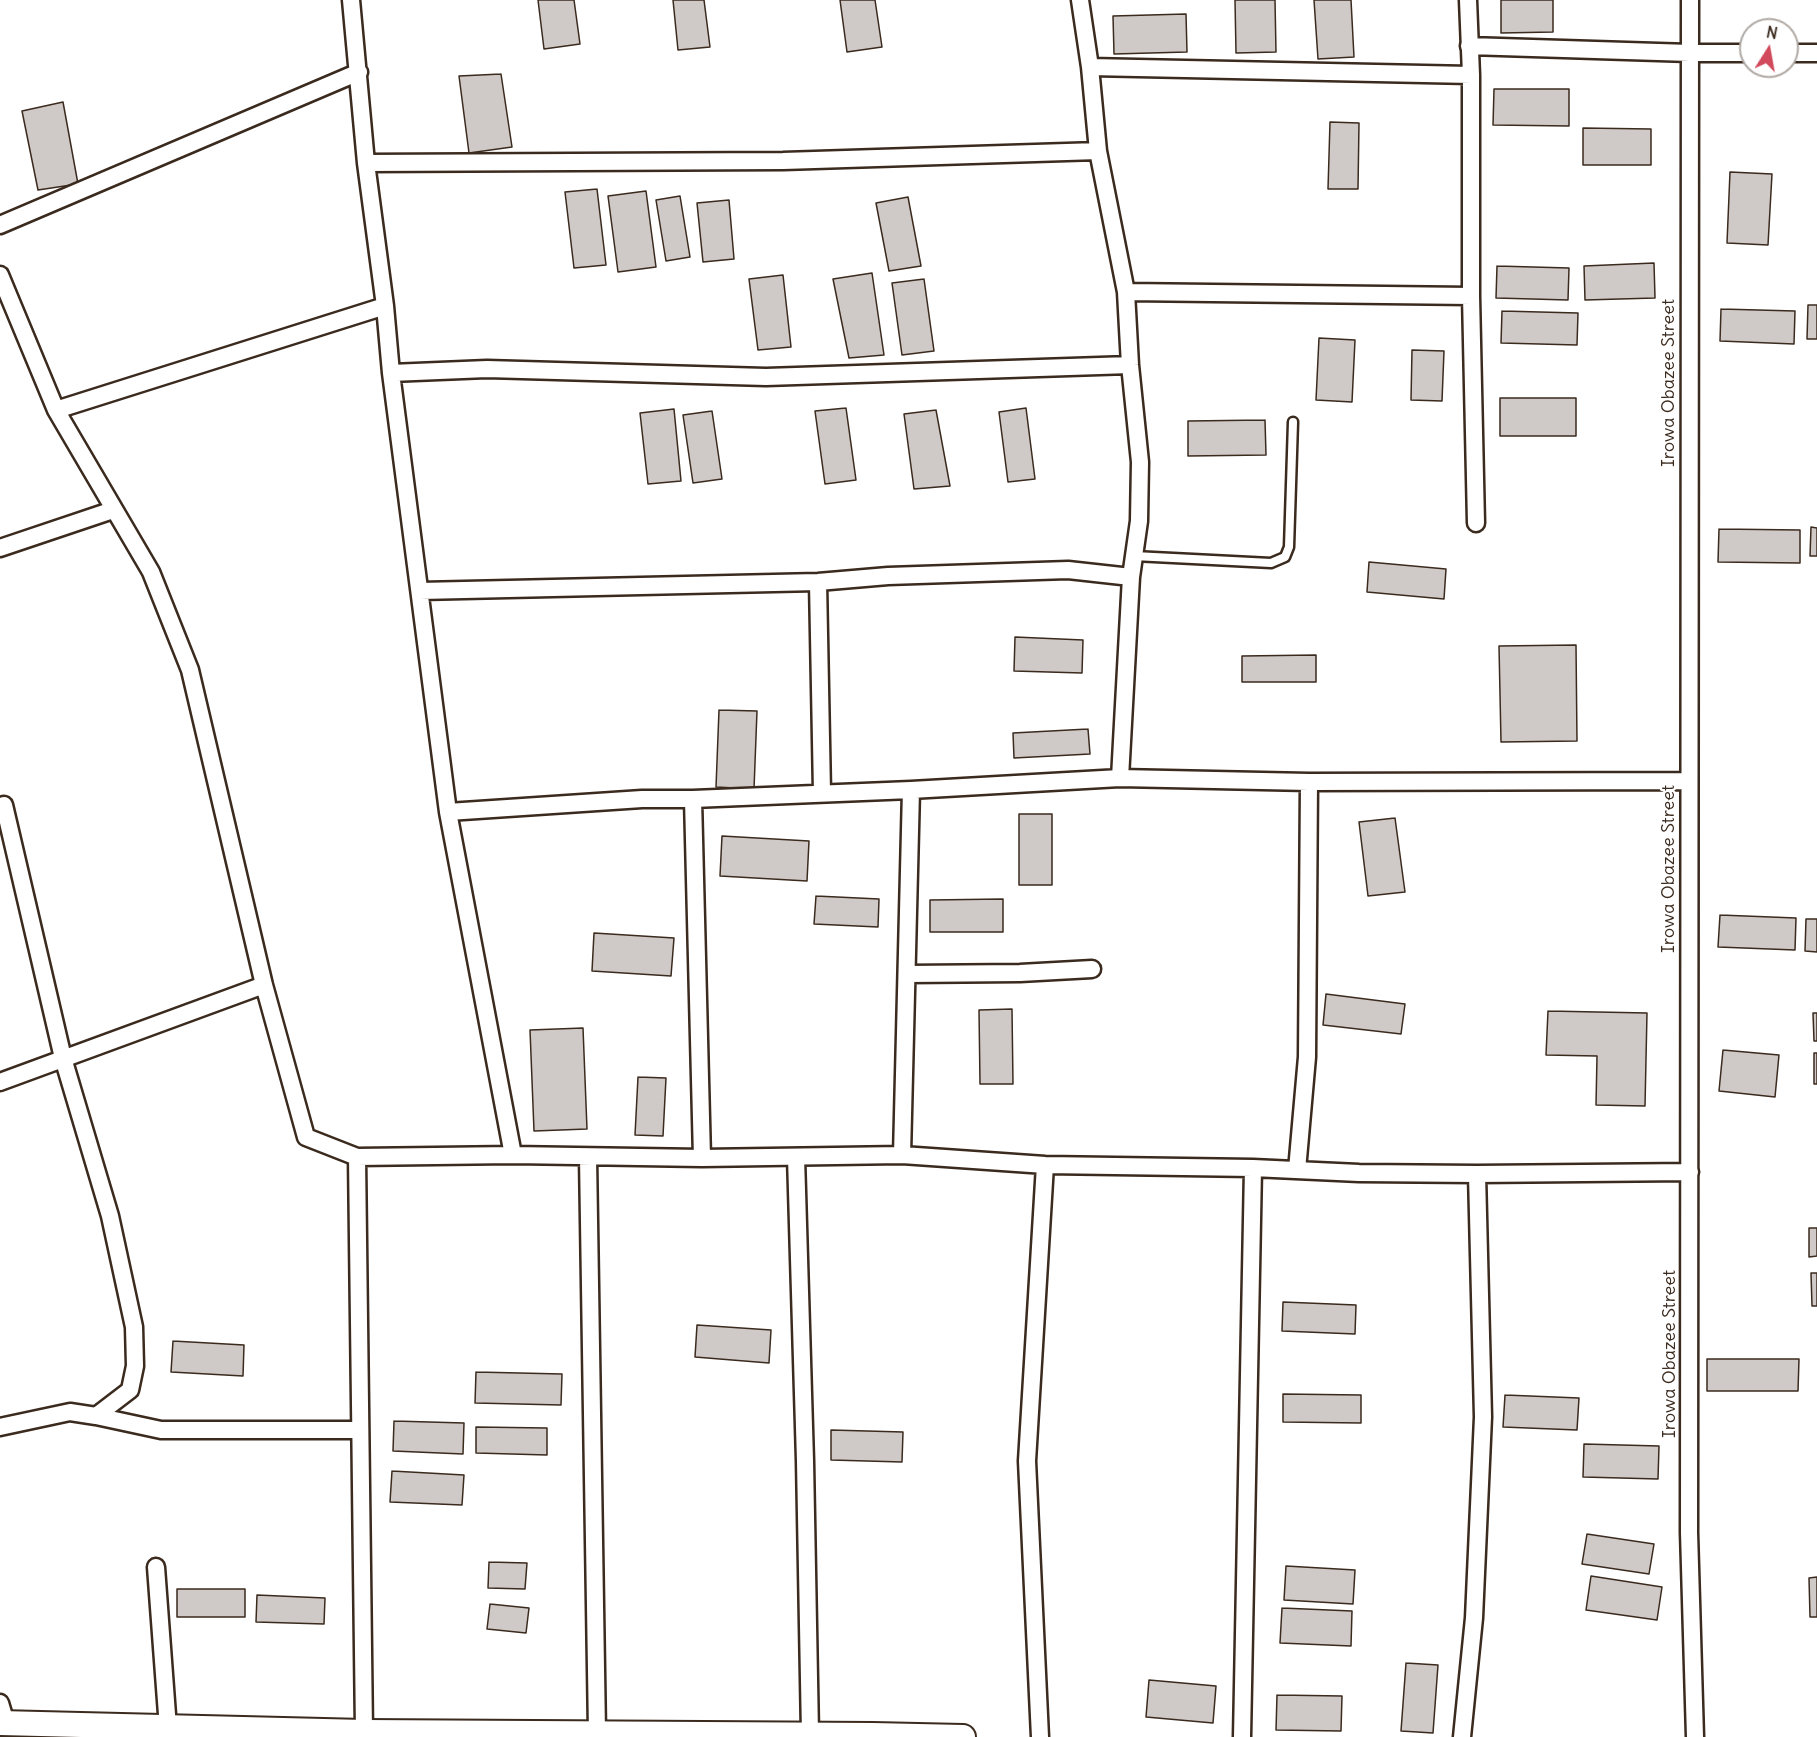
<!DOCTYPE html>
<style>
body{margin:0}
#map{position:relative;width:1817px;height:1737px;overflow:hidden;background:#fff;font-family:Delius,sans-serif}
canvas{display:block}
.north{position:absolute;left:1739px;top:18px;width:60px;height:60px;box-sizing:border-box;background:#fff;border:2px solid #b1aaa5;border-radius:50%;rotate:11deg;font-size:16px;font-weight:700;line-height:24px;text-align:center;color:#3b2a1e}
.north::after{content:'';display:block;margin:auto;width:21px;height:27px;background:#d1495b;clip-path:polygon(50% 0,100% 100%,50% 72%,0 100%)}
</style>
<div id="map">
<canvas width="1817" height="1737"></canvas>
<div class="north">N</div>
</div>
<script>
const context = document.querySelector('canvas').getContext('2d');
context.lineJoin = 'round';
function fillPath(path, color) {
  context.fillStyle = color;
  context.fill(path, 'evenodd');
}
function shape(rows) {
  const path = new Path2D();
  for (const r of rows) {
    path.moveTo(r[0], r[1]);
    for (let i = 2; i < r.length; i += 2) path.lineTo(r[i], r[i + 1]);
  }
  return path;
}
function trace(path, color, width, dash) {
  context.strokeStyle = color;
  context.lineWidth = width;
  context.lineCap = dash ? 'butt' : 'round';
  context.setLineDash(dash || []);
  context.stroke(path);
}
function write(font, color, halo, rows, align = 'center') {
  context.font = font + ' Delius,sans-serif';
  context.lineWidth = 4.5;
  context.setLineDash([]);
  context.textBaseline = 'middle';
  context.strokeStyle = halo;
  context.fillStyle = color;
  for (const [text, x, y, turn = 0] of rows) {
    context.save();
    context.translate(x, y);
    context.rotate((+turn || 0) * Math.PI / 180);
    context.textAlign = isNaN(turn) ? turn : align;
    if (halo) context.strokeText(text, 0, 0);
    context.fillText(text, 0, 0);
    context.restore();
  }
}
const building = shape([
 [538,0,574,0,580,44,544,49,538,0],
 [673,0,704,0,710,47,678,50,673,0],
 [840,0,875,0,882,47,847,52,840,0],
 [1235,0,1275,0,1276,52,1236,53,1235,0],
 [1314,0,1351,0,1354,57,1318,59,1314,0],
 [1501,0,1553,0,1553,32,1501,33,1501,0],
 [1186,14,1187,52,1114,54,1113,16,1186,14],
 [501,74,512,147,469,153,459,76,501,74],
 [1494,89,1569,89,1569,126,1493,125,1494,89],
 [63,102,78,184,38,190,22,111,63,102],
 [1330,122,1359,123,1358,189,1328,189,1330,122],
 [1583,128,1651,129,1651,165,1583,165,1583,128],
 [1730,172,1772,174,1768,245,1727,243,1730,172],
 [597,189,606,265,574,268,565,192,597,189],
 [646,191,656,267,618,272,608,196,646,191],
 [680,196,690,257,666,261,656,200,680,196],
 [908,197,921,266,889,271,876,203,908,197],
 [729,200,734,259,703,262,697,203,729,200],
 [1654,263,1655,298,1585,300,1584,266,1654,263],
 [1497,266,1569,268,1568,300,1496,298,1497,266],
 [872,273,884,355,849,358,833,279,872,273],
 [783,275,791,347,758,350,749,279,783,275],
 [924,279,934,351,902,355,892,283,924,279],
 [1808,305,1817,305,1817,339,1807,339,1808,305],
 [1721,309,1795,311,1794,344,1720,341,1721,309],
 [1502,311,1578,313,1577,345,1501,343,1502,311],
 [1319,338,1355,340,1352,402,1316,400,1319,338],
 [1412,350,1444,351,1442,401,1411,400,1412,350],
 [1500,398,1576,398,1576,436,1500,436,1500,398],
 [846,408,856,480,825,484,815,411,846,408],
 [1026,408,1035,479,1008,482,999,412,1026,408],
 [674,409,681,481,648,484,640,413,674,409],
 [936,410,950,486,914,489,904,414,936,410],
 [712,411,722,479,693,483,683,415,712,411],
 [1265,420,1266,455,1188,456,1188,421,1265,420],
 [1811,527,1817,528,1817,556,1810,556,1811,527],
 [1719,529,1800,530,1800,563,1718,562,1719,529],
 [1369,562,1446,569,1444,599,1367,592,1369,562],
 [1015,637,1083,640,1082,673,1014,671,1015,637],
 [1576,645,1577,741,1501,742,1499,646,1576,645],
 [1316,655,1316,682,1242,682,1242,656,1316,655],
 [719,710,757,711,754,789,716,787,719,710],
 [1088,729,1090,754,1014,758,1013,733,1088,729],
 [1019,814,1052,814,1052,885,1019,885,1019,814],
 [1395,818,1405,892,1368,896,1359,822,1395,818],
 [722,836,809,841,807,881,720,876,722,836],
 [816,896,879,899,878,927,814,924,816,896],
 [1003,899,1003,932,930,932,930,900,1003,899],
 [1720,915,1796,918,1795,950,1718,947,1720,915],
 [1806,919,1817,919,1817,952,1805,951,1806,919],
 [594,933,674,938,671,976,592,971,594,933],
 [1326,994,1405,1004,1401,1034,1323,1025,1326,994],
 [1012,1009,1013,1084,980,1084,979,1010,1012,1009],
 [1548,1011,1647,1013,1645,1106,1596,1105,1597,1056,1546,1055,1548,1011],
 [1813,1013,1817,1013,1817,1041,1814,1041,1813,1013],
 [583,1028,587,1129,534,1131,530,1030,583,1028],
 [1723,1050,1779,1055,1775,1097,1719,1091,1723,1050],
 [1814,1053,1817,1053,1817,1084,1814,1084,1814,1053],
 [638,1077,666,1078,663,1136,635,1135,638,1077],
 [1809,1228,1817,1228,1817,1256,1809,1257,1809,1228],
 [1811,1273,1817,1273,1817,1306,1812,1306,1811,1273],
 [1283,1302,1356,1305,1355,1334,1282,1331,1283,1302],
 [697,1325,771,1330,769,1363,695,1357,697,1325],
 [173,1341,244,1345,243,1376,171,1372,173,1341],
 [1707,1359,1799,1359,1798,1391,1707,1391,1707,1359],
 [476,1372,562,1374,561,1405,475,1403,476,1372],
 [1283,1394,1361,1395,1361,1423,1283,1422,1283,1394],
 [1505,1395,1579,1398,1577,1430,1503,1427,1505,1395],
 [394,1421,464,1423,463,1454,393,1451,394,1421],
 [476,1427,547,1428,547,1455,476,1453,476,1427],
 [831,1430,903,1432,902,1462,831,1460,831,1430],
 [1584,1444,1659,1446,1658,1479,1583,1477,1584,1444],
 [392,1471,464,1475,462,1505,390,1502,392,1471],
 [1587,1534,1654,1544,1649,1574,1582,1564,1587,1534],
 [489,1562,527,1563,525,1589,488,1588,489,1562],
 [1286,1566,1355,1570,1353,1604,1284,1600,1286,1566],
 [1591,1576,1662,1587,1657,1620,1586,1610,1591,1576],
 [1817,1577,1817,1617,1810,1617,1809,1578,1817,1577],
 [177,1589,245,1589,245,1617,177,1617,177,1589],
 [257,1595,325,1598,324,1624,256,1622,257,1595],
 [490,1604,529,1608,526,1633,487,1629,490,1604],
 [1282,1608,1352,1611,1351,1646,1280,1643,1282,1608],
 [1406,1663,1438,1665,1433,1733,1401,1731,1406,1663],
 [1149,1680,1216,1686,1213,1723,1146,1717,1149,1680],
 [1277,1695,1342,1696,1341,1731,1276,1730,1277,1695]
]);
fillPath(building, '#cfcac7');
trace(building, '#3b2a1e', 1.5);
const lane = shape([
 [1134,556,1271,563,1285,557,1289,547,1293,422]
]);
const street = shape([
 [351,0,366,163,385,306,391,373,448,812,513,1155],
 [1080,0,1090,67,1098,151,1126,292,1130,365,1140,462,1139,521,1131,577,1120,778],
 [1468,0,1471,75,1471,296,1476,523],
 [1690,0,1689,1532,1695,1737],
 [1469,46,1690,53,1751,53],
 [1787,53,1817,53],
 [1090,67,1471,75],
 [366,163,783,161,1098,151],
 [0,225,359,72],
 [0,275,56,410,151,572,190,670,264,985,306,1137,357,1157,513,1155,702,1158,902,1155,1045,1165,1253,1168,1359,1173,1477,1174,1690,1172],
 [1126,292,1471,296],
 [391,373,487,369,766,377,1130,365],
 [56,410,385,306],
 [0,548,113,510],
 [818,582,822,793],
 [420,591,818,582,888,576,1068,570,1131,577],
 [693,799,702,1158],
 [448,812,642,799,693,799,911,790,1120,778,1309,782,1688,781],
 [908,974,1020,973,1092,969],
 [0,1082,264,985],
 [902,1155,911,790],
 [357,1157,364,1732],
 [588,1157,597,1733],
 [796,1157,805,1461,810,1734],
 [1297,1170,1307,1057,1309,782],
 [96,1416,161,1430,360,1430],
 [0,1427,70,1412,96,1416,130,1390,135,1366,134,1327,110,1216,63,1058,4,805],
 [156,1567,168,1728],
 [0,1703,6,1723],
 [1040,1737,1027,1461,1045,1165],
 [1242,1737,1253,1168],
 [1462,1737,1474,1618,1483,1417,1477,1174]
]);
const secondary = shape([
 [0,1723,364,1732,873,1735,963,1737]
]);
trace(lane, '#3b2a1e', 13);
trace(street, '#3b2a1e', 21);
trace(secondary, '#3b2a1e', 28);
trace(lane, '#fff', 8);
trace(street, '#fff', 16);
trace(secondary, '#fff', 24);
write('18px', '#3b2a1e', '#fff', [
 ["Irowa Obazee Street",1669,383,-90],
 ["Irowa Obazee Street",1669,869,-90],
 ["Irowa Obazee Street",1670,1354,-90]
]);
</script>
